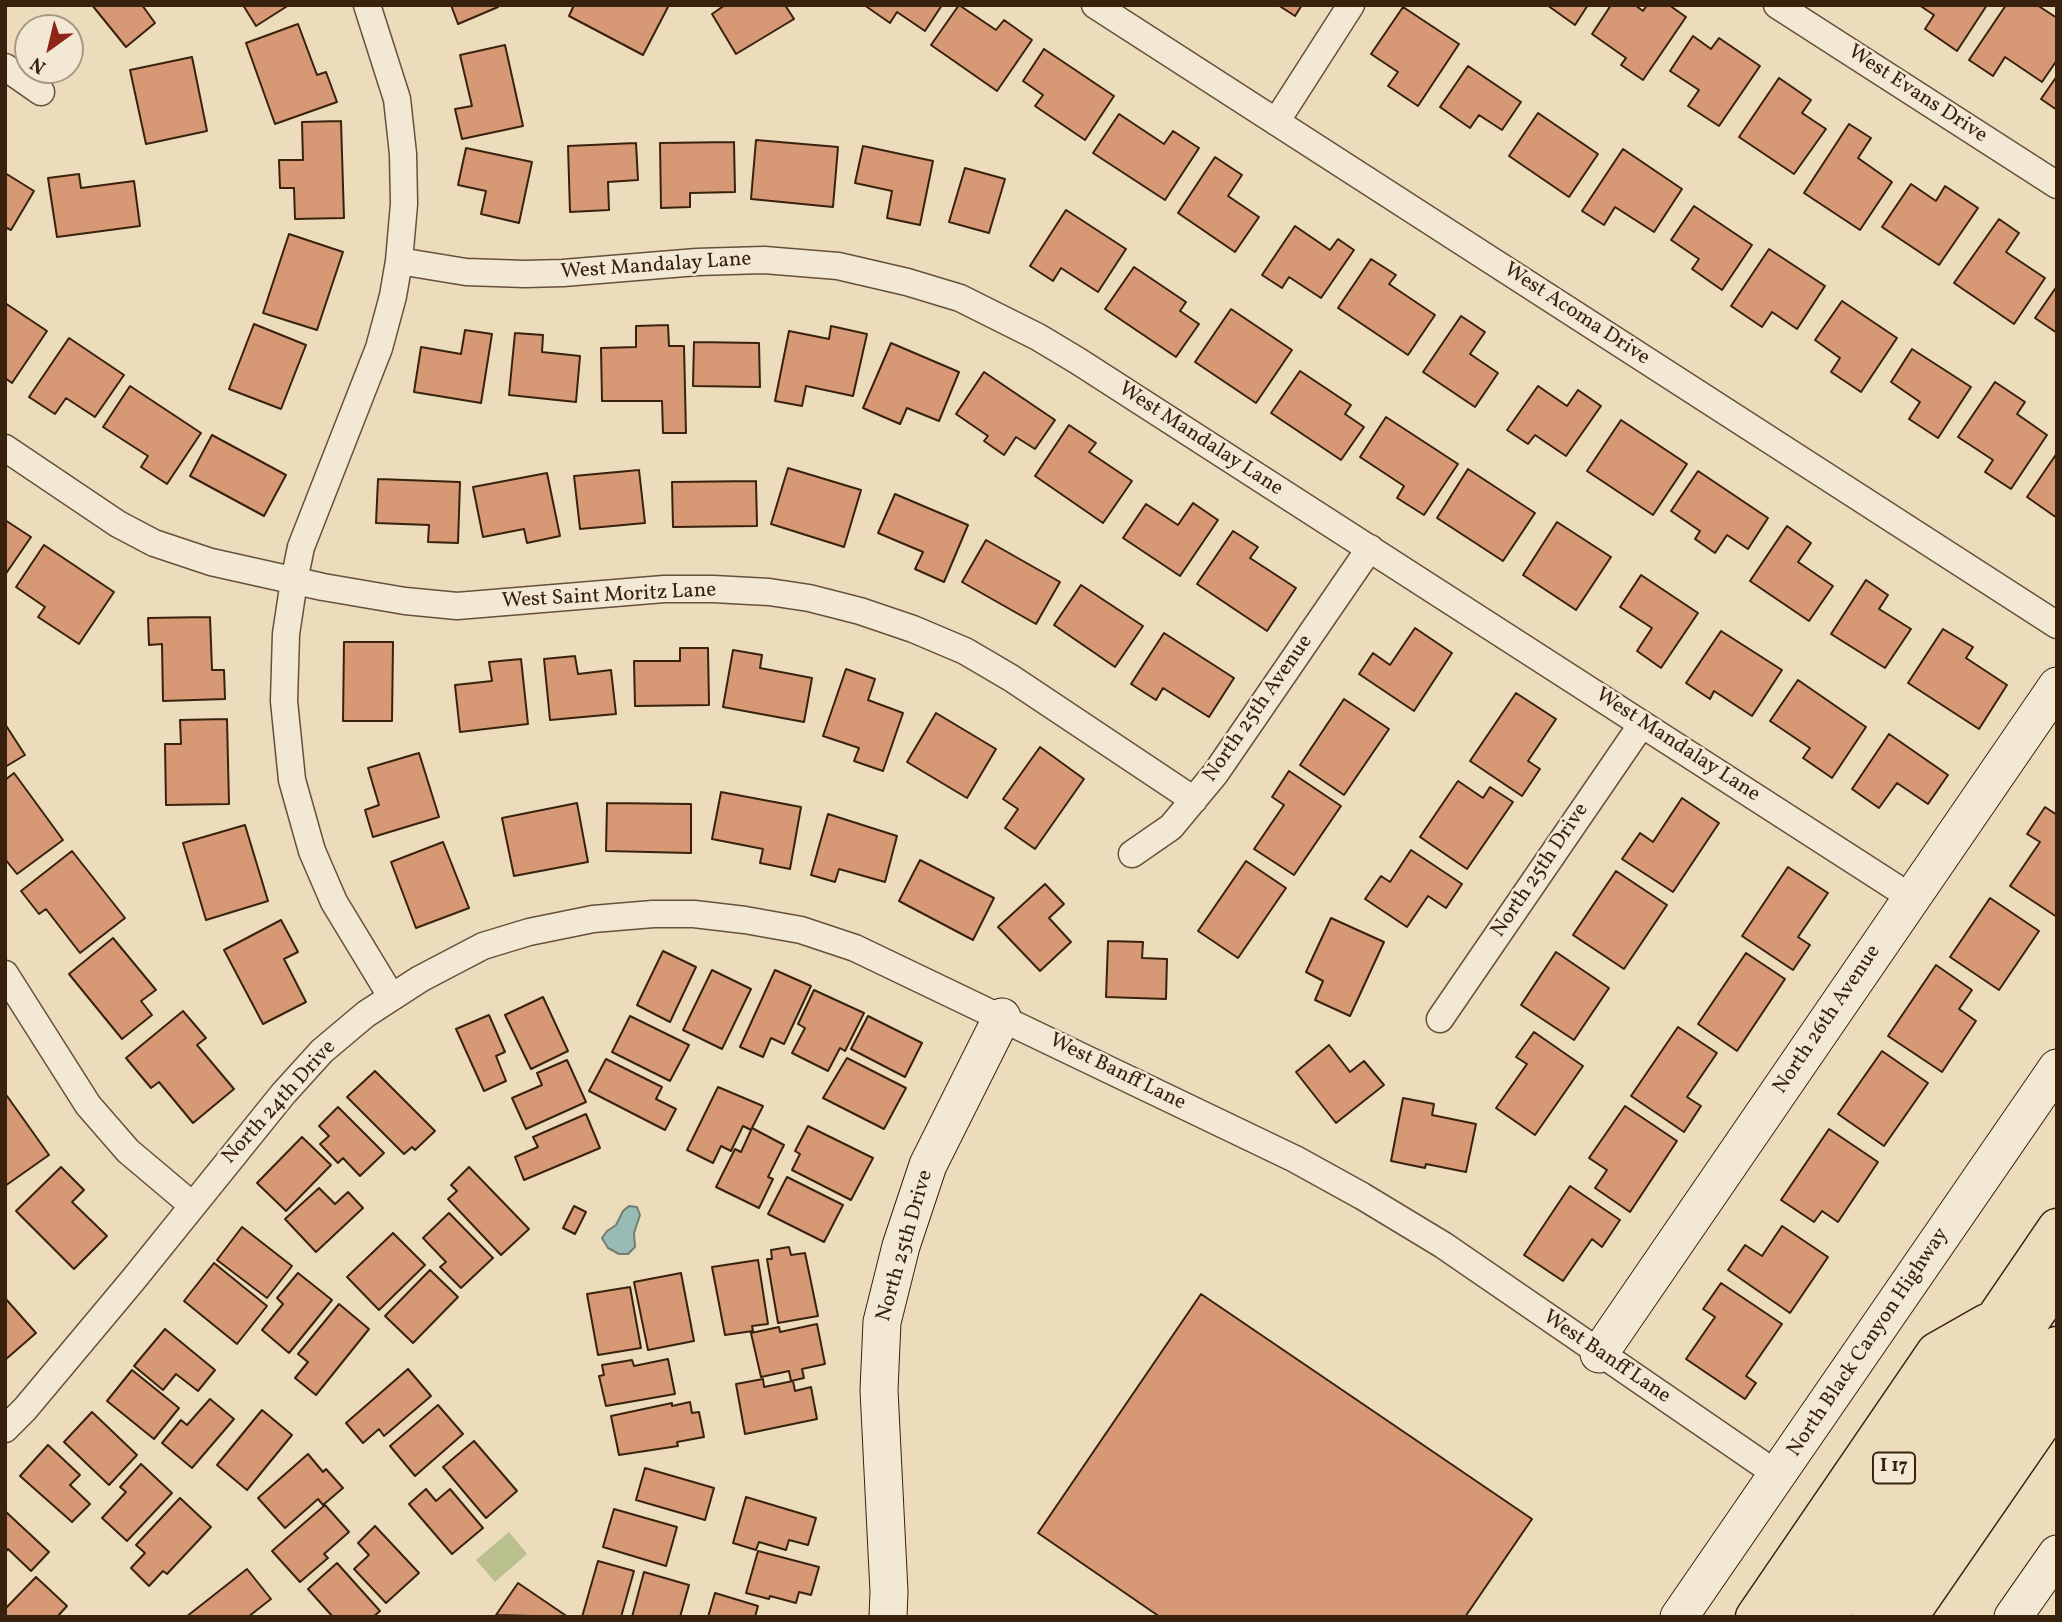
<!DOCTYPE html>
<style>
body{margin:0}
#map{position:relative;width:2062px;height:1622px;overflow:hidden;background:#ecdcbc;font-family:Vollkorn,serif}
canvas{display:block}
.frame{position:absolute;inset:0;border:7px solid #38220d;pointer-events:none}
.north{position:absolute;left:14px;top:14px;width:70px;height:70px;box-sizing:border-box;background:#f3e8d3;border:2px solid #a89984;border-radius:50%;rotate:214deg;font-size:19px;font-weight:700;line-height:28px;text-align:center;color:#38220d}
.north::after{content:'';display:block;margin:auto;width:24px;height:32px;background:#8f2418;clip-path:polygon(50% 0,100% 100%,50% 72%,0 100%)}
</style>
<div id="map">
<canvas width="2062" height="1622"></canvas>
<div class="frame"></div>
<div class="north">N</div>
</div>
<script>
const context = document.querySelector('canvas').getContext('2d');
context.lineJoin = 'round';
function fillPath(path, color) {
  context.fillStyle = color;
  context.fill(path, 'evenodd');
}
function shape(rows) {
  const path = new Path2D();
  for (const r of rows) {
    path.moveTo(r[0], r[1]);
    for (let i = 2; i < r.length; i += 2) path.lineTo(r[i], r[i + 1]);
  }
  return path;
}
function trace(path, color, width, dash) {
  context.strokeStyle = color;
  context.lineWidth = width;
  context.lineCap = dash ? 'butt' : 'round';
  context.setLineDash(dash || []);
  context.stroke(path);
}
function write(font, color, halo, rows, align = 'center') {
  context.font = font + ' Vollkorn,serif';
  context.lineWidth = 5;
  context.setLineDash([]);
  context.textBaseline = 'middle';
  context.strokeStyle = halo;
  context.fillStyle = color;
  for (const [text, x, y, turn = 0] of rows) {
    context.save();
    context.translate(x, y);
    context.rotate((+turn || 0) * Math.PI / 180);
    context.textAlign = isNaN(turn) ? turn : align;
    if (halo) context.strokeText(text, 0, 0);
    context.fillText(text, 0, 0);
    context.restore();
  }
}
fillPath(shape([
 [509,1532,527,1554,495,1582,476,1560]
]), '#babf8e');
const water = shape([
 [629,1206,637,1207,640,1215,634,1233,635,1247,628,1254,619,1254,608,1248,602,1238,607,1231,616,1225,623,1211,629,1206]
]);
fillPath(water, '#99bbb5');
trace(water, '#727e72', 2);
const building = shape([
 [92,5,142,5,155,23,126,47,92,5],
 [243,5,289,5,256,26,243,5],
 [451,5,498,5,498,7,458,24,451,5],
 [574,5,669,5,643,55,569,16,574,5],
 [725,5,785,5,794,19,736,54,712,14,725,5],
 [869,5,942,5,925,31,897,12,890,23,867,7,869,5],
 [959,5,996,30,1004,20,1032,40,997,91,931,45,959,5],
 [1278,5,1302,5,1295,16,1278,5],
 [1547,5,1588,5,1575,25,1547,5],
 [1611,5,1635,5,1643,11,1647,5,1669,5,1686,17,1643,80,1621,65,1626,58,1592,34,1611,5],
 [1919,5,1987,5,1957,51,1925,29,1934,15,1919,5],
 [2006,5,2037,5,2057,18,2057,60,2042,82,2005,57,1993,76,1969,60,2006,5],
 [1403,7,1459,44,1418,106,1388,86,1398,72,1371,54,1403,7],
 [298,24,317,75,326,72,337,102,275,124,246,43,298,24],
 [1693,36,1711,49,1719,38,1760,66,1719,126,1688,106,1699,90,1670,71,1693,36],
 [505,45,523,126,462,139,455,109,472,106,460,55,505,45],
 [1044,49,1114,96,1085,140,1035,106,1043,95,1023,81,1044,49],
 [192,57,207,131,146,144,130,70,192,57],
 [1468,66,1521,102,1502,130,1479,115,1470,128,1440,107,1468,66],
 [2057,76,2057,110,2041,99,2057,76],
 [1779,78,1811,100,1802,113,1826,129,1794,174,1739,137,1779,78],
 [1538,113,1598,154,1569,197,1509,156,1538,113],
 [1119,114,1164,144,1173,131,1199,148,1165,200,1093,153,1119,114],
 [341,121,344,218,295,219,294,188,280,188,279,160,303,160,302,122,341,121],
 [1849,124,1871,138,1858,158,1892,182,1860,230,1804,193,1849,124],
 [756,140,838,147,833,207,751,199,756,140],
 [734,142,735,192,690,193,690,207,661,208,660,143,734,142],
 [636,143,638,180,608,182,609,210,570,212,568,146,636,143],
 [863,146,933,161,920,225,887,218,892,191,855,183,863,146],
 [466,148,532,162,519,223,481,214,486,191,458,185,466,148],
 [1623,149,1682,189,1654,232,1615,207,1604,225,1582,211,1623,149],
 [1215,157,1242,175,1228,196,1259,217,1235,252,1178,213,1215,157],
 [965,168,1005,179,989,233,949,222,965,168],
 [5,173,34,191,11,230,5,227,5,173],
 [79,174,81,188,134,181,140,226,57,237,48,178,79,174],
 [1911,184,1936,201,1945,186,1978,208,1939,265,1882,227,1911,184],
 [1694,206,1752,245,1722,290,1692,269,1699,259,1671,240,1694,206],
 [1066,210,1126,249,1098,292,1061,268,1053,281,1030,266,1066,210],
 [1999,219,2019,233,2006,252,2045,278,2014,324,1954,283,1999,219],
 [1295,226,1330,250,1338,239,1354,250,1321,298,1289,277,1282,288,1262,275,1295,226],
 [289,234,343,252,317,330,263,313,289,234],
 [1769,249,1825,286,1797,329,1772,312,1762,327,1731,306,1769,249],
 [1371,259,1396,275,1389,284,1435,315,1408,355,1338,308,1371,259],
 [1134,267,1186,302,1180,311,1199,324,1176,357,1105,309,1134,267],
 [2057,286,2057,333,2035,318,2057,286],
 [1842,301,1897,338,1861,392,1831,372,1840,358,1815,340,1842,301],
 [5,303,47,331,12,383,5,378,5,303],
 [1231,309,1292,350,1256,403,1195,362,1231,309],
 [1461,316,1485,332,1470,354,1498,373,1475,407,1423,372,1461,316],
 [254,324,306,345,281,409,229,389,254,324],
 [668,325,669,346,684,346,686,433,663,433,662,401,602,401,601,348,636,347,636,326,668,325],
 [831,326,867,334,853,396,806,386,802,406,775,401,789,331,829,339,831,326],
 [465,330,492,334,481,403,414,392,421,347,461,354,465,330],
 [515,333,543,335,542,352,580,356,576,402,509,395,515,333],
 [69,338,124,375,95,417,66,398,55,414,29,397,69,338],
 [694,342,759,343,760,387,693,386,694,342],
 [891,343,959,372,939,421,907,408,900,424,863,408,891,343],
 [1912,349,1971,387,1938,438,1909,419,1920,402,1891,382,1912,349],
 [1300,371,1351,405,1345,414,1364,427,1341,460,1271,413,1300,371],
 [984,372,1055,420,1035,449,1016,437,1004,455,984,441,988,436,956,414,984,372],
 [1995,382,2025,402,2017,414,2047,435,2011,489,1985,472,1993,460,1958,437,1995,382],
 [130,386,201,433,167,484,141,467,148,456,103,427,130,386],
 [1538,386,1567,406,1578,390,1601,406,1566,456,1535,435,1528,444,1507,430,1538,386],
 [1386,417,1458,464,1424,515,1397,498,1404,486,1360,457,1386,417],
 [1621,420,1687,464,1653,515,1587,471,1621,420],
 [1069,425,1096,443,1089,452,1132,481,1103,523,1035,476,1069,425],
 [212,435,286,475,264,516,190,476,212,435],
 [2057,453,2057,518,2027,497,2057,453],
 [788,468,861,490,844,547,771,524,788,468],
 [1468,469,1535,513,1503,561,1437,518,1468,469],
 [639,470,645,523,580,529,574,476,639,470],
 [1698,471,1768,518,1748,549,1727,535,1715,553,1695,539,1700,531,1671,511,1698,471],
 [547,473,560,536,527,543,524,529,483,537,473,487,547,473],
 [378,479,460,482,458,543,428,542,429,525,376,523,378,479],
 [756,481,757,526,673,527,672,482,756,481],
 [895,494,968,525,944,582,915,569,923,552,878,533,895,494],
 [1193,503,1218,520,1180,576,1123,538,1146,504,1178,525,1193,503],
 [5,520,31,537,5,575,5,520],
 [1557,522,1611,557,1576,610,1523,575,1557,522],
 [1787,526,1811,543,1798,562,1833,586,1809,621,1750,581,1787,526],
 [1233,531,1258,547,1250,558,1296,588,1267,631,1197,584,1233,531],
 [986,540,1060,582,1036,624,962,582,986,540],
 [44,545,114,592,79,644,38,617,45,607,16,587,44,545],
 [1641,575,1698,613,1661,668,1637,651,1652,628,1620,607,1641,575],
 [1866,580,1888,595,1879,609,1911,629,1885,668,1831,634,1866,580],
 [1081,585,1143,626,1115,667,1054,625,1081,585],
 [210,617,212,670,224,670,225,699,163,701,162,644,149,645,148,618,210,617],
 [1415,628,1452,653,1414,711,1359,674,1373,653,1390,665,1415,628],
 [1943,629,1973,647,1966,658,2007,685,1979,729,1908,683,1943,629],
 [1721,631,1782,670,1752,716,1714,691,1710,699,1686,683,1721,631],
 [1164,633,1234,678,1209,717,1163,688,1156,700,1131,684,1164,633],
 [344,642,393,642,392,721,343,721,344,642],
 [680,648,708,648,709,705,635,706,634,661,680,661,680,648],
 [733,650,762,655,760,668,812,678,804,722,723,707,733,650],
 [575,656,578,674,611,670,616,714,550,720,544,659,575,656],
 [521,659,528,724,460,732,455,685,492,681,489,662,521,659],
 [846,669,875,679,868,700,903,713,883,771,854,761,859,748,823,736,846,669],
 [1798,680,1866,727,1832,778,1803,758,1810,748,1770,721,1798,680],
 [1516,693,1556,719,1528,761,1540,769,1522,796,1470,761,1516,693],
 [1344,699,1389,729,1344,795,1300,765,1344,699],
 [936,713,996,749,967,798,907,762,936,713],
 [227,719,229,804,166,805,165,744,181,744,180,720,227,719],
 [5,724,25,755,5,767,5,724],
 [1889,734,1948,775,1928,804,1897,783,1879,808,1852,789,1889,734],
 [1040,747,1084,779,1035,849,1005,828,1018,809,1003,799,1040,747],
 [419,753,439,817,373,837,365,810,379,805,368,768,419,753],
 [1289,771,1341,806,1294,875,1254,849,1284,805,1272,797,1289,771],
 [14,773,63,840,17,874,5,859,5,780,14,773],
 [1458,781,1483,798,1490,787,1513,802,1467,869,1420,837,1458,781],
 [721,792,801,807,790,869,760,863,763,849,712,839,721,792],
 [1682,798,1719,823,1673,892,1622,859,1640,833,1653,842,1682,798],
 [577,803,588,862,514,876,502,818,577,803],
 [607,803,691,804,691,853,606,851,607,803],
 [2045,807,2057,815,2057,917,2010,886,2040,842,2027,834,2045,807],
 [828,814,897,836,885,882,839,869,835,882,811,875,828,814],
 [245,825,268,901,206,920,183,843,245,825],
 [443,842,469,908,416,928,391,862,443,842],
 [1411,850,1462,884,1446,908,1428,896,1407,927,1365,899,1381,876,1390,882,1411,850],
 [72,851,125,918,80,953,46,909,39,914,21,891,72,851],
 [920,860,994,898,973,940,899,901,920,860],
 [1246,861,1286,888,1238,958,1198,931,1246,861],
 [1788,867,1828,893,1798,937,1810,945,1793,970,1742,936,1788,867],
 [1616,871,1667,905,1624,969,1573,935,1616,871],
 [1045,884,1064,904,1049,918,1071,942,1040,971,998,927,1045,884],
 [1990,898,2039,931,1999,990,1950,957,1990,898],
 [1331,918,1384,942,1350,1016,1315,1000,1323,981,1306,972,1331,918],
 [281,920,298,952,284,959,306,1002,263,1024,224,950,281,920],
 [113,938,156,990,141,1001,152,1015,122,1039,69,974,113,938],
 [1108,941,1143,942,1142,958,1167,959,1166,999,1106,997,1108,941],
 [663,951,696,967,670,1022,637,1005,663,951],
 [1556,952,1609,988,1574,1040,1521,1005,1556,952],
 [1746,953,1785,979,1737,1051,1698,1024,1746,953],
 [1936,965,1972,990,1959,1009,1976,1021,1942,1072,1888,1036,1936,965],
 [712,970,751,989,722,1049,683,1030,712,970],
 [775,970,811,986,784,1044,771,1038,763,1057,740,1047,775,970],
 [814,990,864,1013,845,1051,840,1048,828,1071,792,1053,805,1028,798,1024,814,990],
 [543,997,568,1051,531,1069,505,1015,543,997],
 [183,1011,206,1038,197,1045,234,1089,193,1123,159,1082,151,1088,126,1058,183,1011],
 [489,1015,505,1052,496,1056,506,1081,484,1091,456,1029,489,1015],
 [630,1016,689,1045,670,1081,612,1052,630,1016],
 [868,1016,922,1043,905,1077,851,1049,868,1016],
 [1678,1027,1717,1053,1687,1097,1701,1106,1684,1132,1631,1096,1678,1027],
 [1534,1032,1583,1066,1535,1135,1496,1108,1527,1064,1516,1057,1534,1032],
 [1329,1045,1350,1072,1364,1061,1384,1085,1336,1123,1296,1072,1329,1045],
 [1882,1051,1928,1083,1884,1146,1838,1114,1882,1051],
 [847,1058,906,1088,884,1129,823,1098,847,1058],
 [606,1059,662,1087,656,1099,676,1109,665,1130,589,1091,606,1059],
 [567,1060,586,1102,526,1129,512,1098,542,1085,537,1073,567,1060],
 [375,1071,435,1131,415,1150,412,1147,404,1154,347,1097,375,1071],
 [718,1087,763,1106,751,1130,743,1126,731,1151,721,1146,713,1163,687,1150,718,1087],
 [7,1096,49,1155,5,1186,5,1097,7,1096],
 [1403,1098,1434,1104,1432,1115,1476,1124,1466,1172,1426,1164,1425,1168,1391,1161,1403,1098],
 [1625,1106,1677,1141,1630,1212,1595,1188,1607,1170,1589,1158,1625,1106],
 [338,1107,384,1153,360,1176,343,1158,338,1163,320,1144,329,1136,319,1126,338,1107],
 [586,1114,600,1148,524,1180,515,1157,538,1147,533,1137,586,1114],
 [808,1126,873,1158,851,1200,792,1170,800,1154,795,1151,808,1126],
 [752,1128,784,1145,768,1177,773,1179,759,1208,716,1187,735,1149,741,1152,752,1128],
 [1829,1129,1878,1162,1838,1222,1822,1211,1814,1222,1781,1200,1829,1129],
 [302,1137,331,1165,286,1211,257,1183,302,1137],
 [61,1167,84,1190,72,1202,107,1236,74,1269,16,1211,61,1167],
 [469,1167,529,1229,501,1255,448,1199,457,1191,451,1185,469,1167],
 [787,1177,843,1205,824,1242,768,1214,787,1177],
 [1570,1186,1620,1220,1602,1247,1592,1239,1563,1281,1524,1255,1570,1186],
 [319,1188,335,1204,348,1192,363,1208,316,1252,285,1219,319,1188],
 [574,1206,586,1212,575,1234,563,1228,574,1206],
 [449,1213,493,1258,461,1288,440,1267,446,1262,423,1238,449,1213],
 [1782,1226,1828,1257,1790,1313,1728,1270,1745,1245,1762,1256,1782,1226],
 [242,1227,292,1266,267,1298,217,1260,242,1227],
 [393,1233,425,1265,379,1310,347,1277,393,1233],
 [789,1247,791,1255,805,1253,818,1316,778,1323,767,1259,772,1259,771,1250,789,1247],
 [758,1260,768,1324,752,1326,753,1331,725,1335,712,1267,758,1260],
 [214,1263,267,1306,237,1344,184,1301,214,1263],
 [430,1270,458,1297,413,1343,385,1316,430,1270],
 [298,1273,332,1300,289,1353,262,1330,283,1304,277,1298,298,1273],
 [681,1273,694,1341,648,1350,634,1282,681,1273],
 [1721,1283,1782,1324,1746,1376,1756,1383,1745,1399,1686,1359,1715,1317,1703,1309,1721,1283],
 [630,1287,641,1348,598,1355,587,1294,630,1287],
 [1201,1294,1532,1519,1465,1617,1160,1617,1038,1533,1201,1294],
 [5,1298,36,1333,5,1360,5,1298],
 [339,1304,369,1329,316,1395,295,1378,308,1362,298,1354,339,1304],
 [817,1324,825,1364,802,1369,804,1378,791,1381,789,1371,761,1377,751,1333,779,1327,780,1332,817,1324],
 [165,1329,215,1370,198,1391,176,1374,163,1390,134,1366,165,1329],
 [668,1359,675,1394,606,1406,599,1376,604,1375,602,1365,632,1360,634,1366,668,1359],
 [408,1369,431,1396,384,1436,379,1429,363,1443,346,1423,408,1369],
 [132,1370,179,1408,154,1439,107,1401,132,1370],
 [763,1379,764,1387,793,1381,795,1391,811,1387,817,1419,745,1434,736,1384,763,1379],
 [210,1399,234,1419,192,1468,162,1443,181,1420,187,1425,210,1399],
 [690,1402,692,1413,699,1412,704,1437,677,1442,678,1446,619,1455,611,1416,672,1403,672,1406,690,1402],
 [438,1405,463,1434,415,1476,390,1446,438,1405],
 [262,1410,292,1435,247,1490,217,1465,262,1410],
 [92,1412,137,1455,109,1485,64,1442,92,1412],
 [474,1441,517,1491,486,1518,443,1467,474,1441],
 [48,1445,80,1475,70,1485,90,1504,72,1522,20,1476,48,1445],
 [308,1454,323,1472,326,1469,343,1488,323,1505,318,1499,285,1528,258,1498,308,1454],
 [141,1464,172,1493,127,1541,102,1518,126,1492,120,1487,141,1464],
 [645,1468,714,1488,705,1520,636,1500,645,1468],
 [426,1489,436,1501,450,1489,483,1528,452,1554,409,1504,426,1489],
 [746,1497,816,1518,808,1545,789,1540,786,1550,759,1542,756,1550,733,1543,746,1497],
 [180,1498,211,1527,167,1574,163,1571,149,1586,131,1568,145,1553,136,1545,180,1498],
 [325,1505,349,1532,324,1554,328,1558,300,1582,272,1551,325,1505],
 [614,1509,677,1527,666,1566,603,1547,614,1509],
 [5,1511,49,1552,31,1571,8,1549,5,1553,5,1511],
 [375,1526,419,1573,386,1603,354,1569,369,1555,358,1543,375,1526],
 [758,1551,819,1567,811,1595,799,1592,796,1603,770,1596,769,1599,746,1593,758,1551],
 [598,1561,634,1571,621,1617,582,1617,598,1561],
 [337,1563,380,1611,373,1617,333,1617,308,1589,337,1563],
 [247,1569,271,1599,248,1617,186,1617,247,1569],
 [644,1572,689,1585,680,1617,632,1617,644,1572],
 [36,1577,67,1606,57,1617,5,1617,5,1609,36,1577],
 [518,1583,568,1617,496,1615,518,1583],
 [715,1593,758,1606,755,1617,708,1617,715,1593]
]);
fillPath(building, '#d79975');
trace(building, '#38220d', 2);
const street = shape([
 [367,5,397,99,403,154,404,204,399,261,393,296,379,348,301,547,294,581,286,634,284,701,292,780,312,851,334,902,391,996],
 [1095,5,2057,625],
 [1777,5,2057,185],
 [5,67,41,92],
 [1276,122,1351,5],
 [399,261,466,272,525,274,563,273,697,262,764,260,838,266,907,282,960,298,1038,337,1078,361,1912,898],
 [5,448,118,524,154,543,211,562,323,587,405,601,457,606,664,589,713,589,769,592,809,598,860,611,913,629,965,651,1011,678,1194,800],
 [1132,854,1171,827,1215,774,1370,548],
 [5,974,88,1105,128,1151,192,1205],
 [1440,1019,1642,724],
 [5,1429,25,1409,133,1280,283,1094,322,1051,366,1014,420,979,483,946,529,932,593,919,653,914,694,914,745,920,801,930,855,948,1295,1159,1362,1196,1443,1245,1778,1475]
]);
const secondary = shape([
 [1599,1354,2057,686],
 [888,1617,889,1592,879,1390,882,1322,901,1246,928,1165,1002,1017],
 [1679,1617,2057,1068],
 [2013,1617,2057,1554]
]);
const highway = shape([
 [1755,1617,1936,1352,1987,1323],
 [1792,1617,2057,1228],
 [1827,1617,2057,1282],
 [1871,1617,2057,1346],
 [1908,1617,2057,1401]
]);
trace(street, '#655039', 29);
trace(secondary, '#38220d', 39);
trace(highway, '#38220d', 41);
trace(street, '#f3e8d3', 26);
trace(secondary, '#f3e8d3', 37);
trace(highway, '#ecdcbc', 38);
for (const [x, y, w] of [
 [1894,1468,42]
]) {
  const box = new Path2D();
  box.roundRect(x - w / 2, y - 15.5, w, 31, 5);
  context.fillStyle = '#f3e8d3';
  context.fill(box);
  trace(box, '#38220d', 2);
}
write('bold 19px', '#38220d', null, [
 ["I 17",1894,1468]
]);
write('21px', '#38220d', '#f3e8d3', [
 ["West Evans Drive",1917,95,33],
 ["West Mandalay Lane",656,267,-4],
 ["West Acoma Drive",1576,315,33],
 ["West Mandalay Lane",1200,440,33],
 ["West Saint Moritz Lane",609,597,-3],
 ["North 25th Avenue",1259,709,-55],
 ["West Mandalay Lane",1677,746,33],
 ["North 25th Drive",1541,871,-56],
 ["North 26th Avenue",1828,1020,-56],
 ["West Banff Lane",1117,1073,26],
 ["North 24th Drive",280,1103,-48],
 ["North 25th Drive",906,1246,-74],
 ["North Black Canyon Highway",1869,1343,-56],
 ["West Banff Lane",1606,1358,34]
]);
</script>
